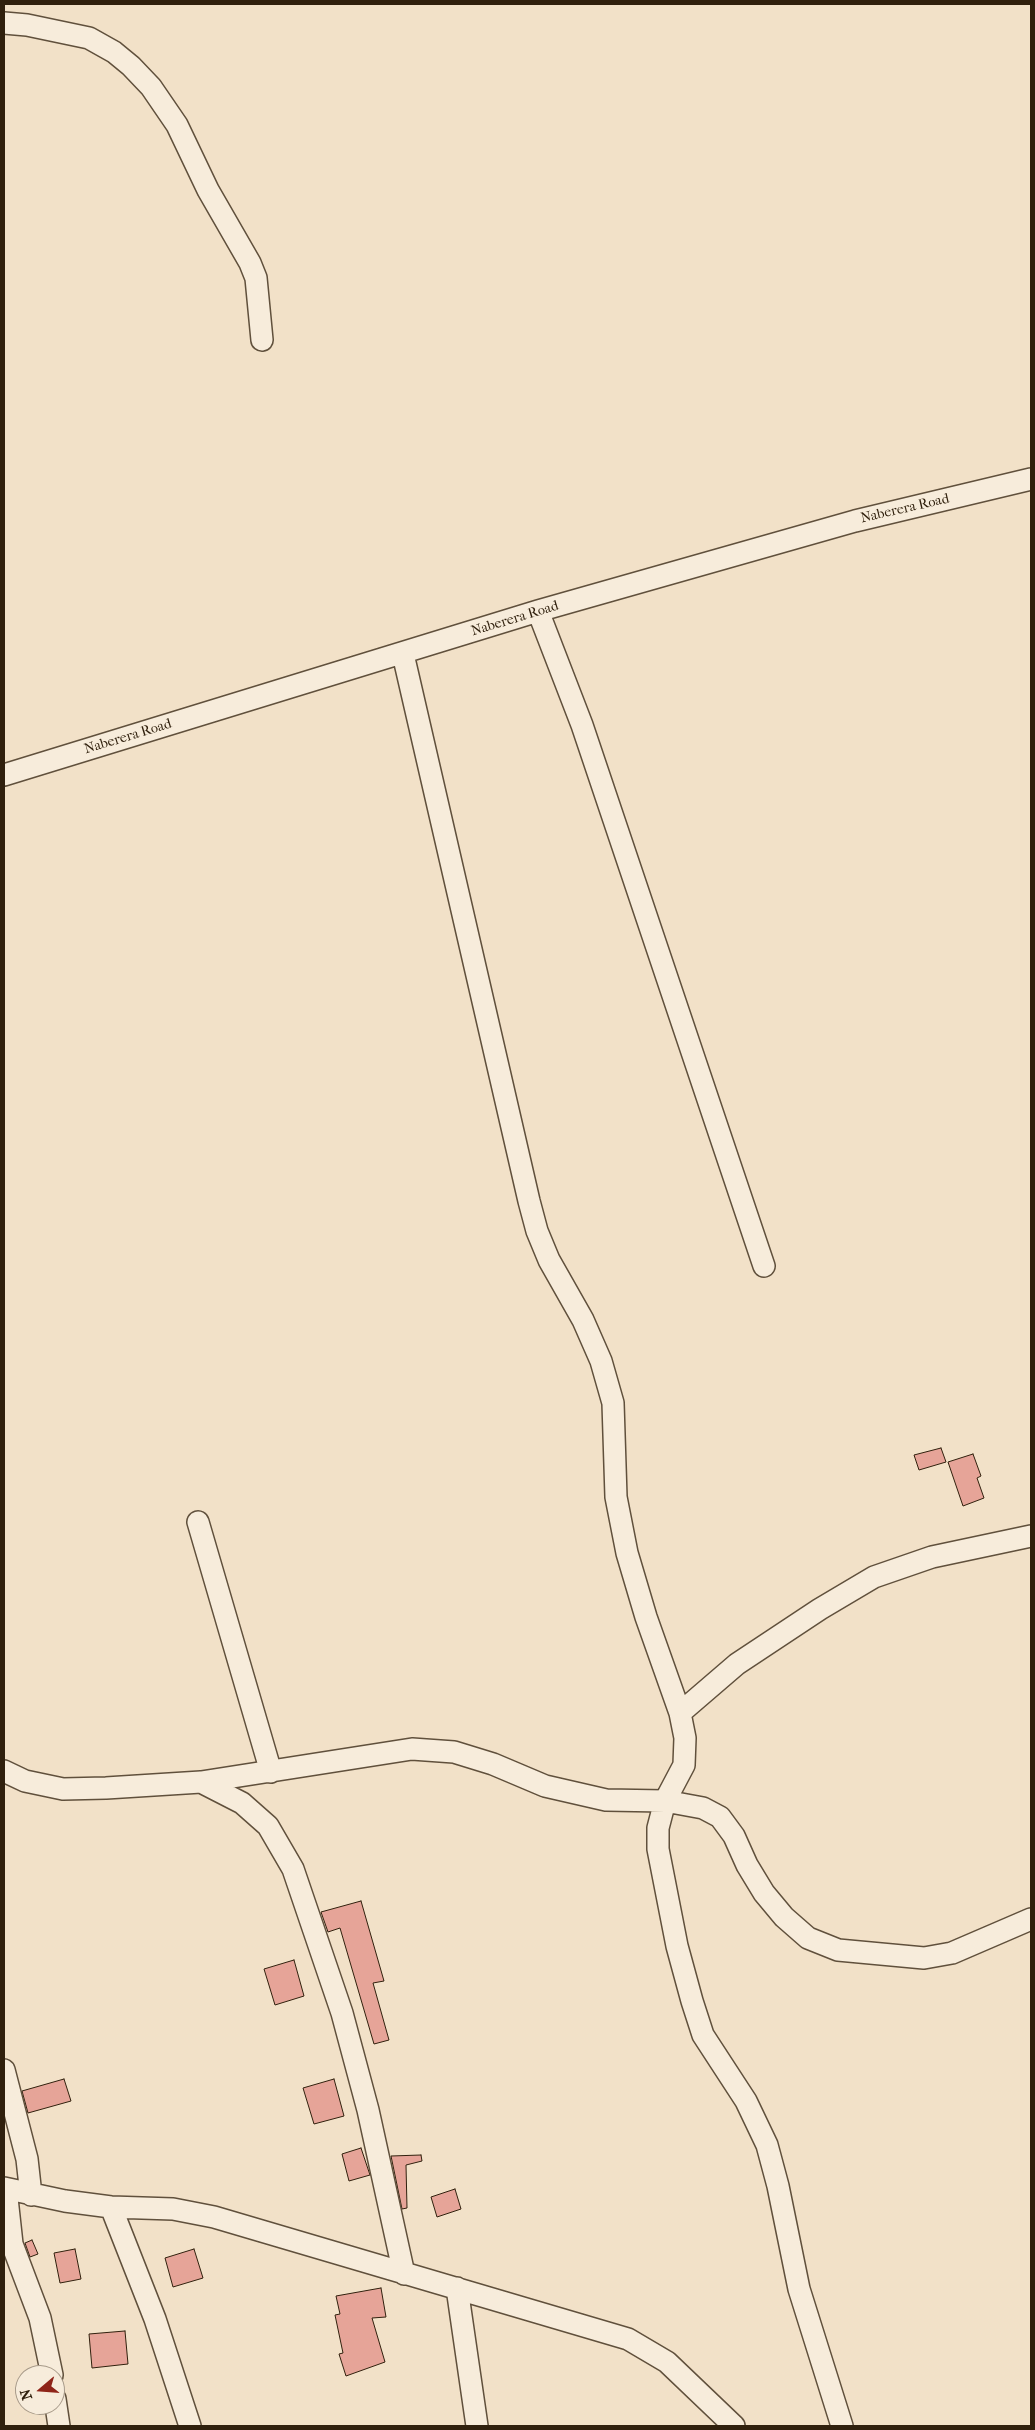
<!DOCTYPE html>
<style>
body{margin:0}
#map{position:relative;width:1035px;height:2430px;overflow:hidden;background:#f2e1c8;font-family:"IM FELL French Canon",serif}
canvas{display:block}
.frame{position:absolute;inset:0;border:5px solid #30200d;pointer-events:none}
.north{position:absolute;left:15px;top:2365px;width:50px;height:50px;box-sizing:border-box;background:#f7ecdb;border:1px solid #a79a89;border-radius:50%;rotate:252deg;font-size:14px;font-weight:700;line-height:20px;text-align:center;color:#30200d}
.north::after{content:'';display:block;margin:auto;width:18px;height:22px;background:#8f2418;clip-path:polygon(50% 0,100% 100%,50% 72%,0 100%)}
</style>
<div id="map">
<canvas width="1035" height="2430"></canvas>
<div class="frame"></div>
<div class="north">N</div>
</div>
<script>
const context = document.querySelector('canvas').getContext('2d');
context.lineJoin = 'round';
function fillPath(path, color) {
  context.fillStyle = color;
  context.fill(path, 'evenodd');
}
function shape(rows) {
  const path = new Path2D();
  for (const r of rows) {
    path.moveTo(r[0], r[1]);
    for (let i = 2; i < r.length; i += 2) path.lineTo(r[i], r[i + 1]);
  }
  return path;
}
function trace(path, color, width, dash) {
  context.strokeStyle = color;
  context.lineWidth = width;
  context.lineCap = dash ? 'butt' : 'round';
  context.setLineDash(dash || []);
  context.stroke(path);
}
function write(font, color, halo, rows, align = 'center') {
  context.font = font + ' "IM FELL French Canon",serif';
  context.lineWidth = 4;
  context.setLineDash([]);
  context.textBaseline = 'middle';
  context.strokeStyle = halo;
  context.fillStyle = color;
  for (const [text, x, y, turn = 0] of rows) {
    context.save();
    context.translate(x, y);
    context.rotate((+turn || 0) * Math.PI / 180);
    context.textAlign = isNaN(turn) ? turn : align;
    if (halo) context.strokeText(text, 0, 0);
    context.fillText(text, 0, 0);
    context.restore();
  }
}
const building = shape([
 [941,1448,946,1462,919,1470,914,1455,941,1448],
 [973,1454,981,1476,977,1478,984,1498,963,1506,948,1462,973,1454],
 [361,1901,384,1981,373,1983,389,2040,374,2044,340,1928,328,1932,321,1912,361,1901],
 [294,1960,304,1996,275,2005,264,1969,294,1960],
 [64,2079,71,2101,28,2113,22,2091,64,2079],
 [334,2079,344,2116,314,2124,303,2088,334,2079],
 [361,2148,370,2175,349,2181,342,2154,361,2148],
 [421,2155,422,2161,406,2165,407,2208,402,2209,391,2156,421,2155],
 [455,2189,461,2209,437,2217,431,2197,455,2189],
 [32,2240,38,2254,30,2257,25,2243,32,2240],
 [75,2249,81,2279,60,2283,54,2253,75,2249],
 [194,2249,203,2278,173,2287,165,2258,194,2249],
 [381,2288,386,2317,372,2318,385,2362,346,2376,339,2354,343,2353,335,2315,340,2314,336,2296,381,2288],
 [125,2331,128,2364,92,2368,89,2334,125,2331]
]);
fillPath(building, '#e6a498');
trace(building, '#30200d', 1);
const minor = shape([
 [4,23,27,25,89,38,114,52,131,66,151,87,177,125,208,190,250,263,256,278,262,340],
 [538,611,582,725,764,1266],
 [403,654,529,1201,537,1231,549,1260,583,1320,601,1361,613,1403,616,1497,627,1553,646,1617,680,1713,685,1738,684,1765,665,1801,658,1828,658,1849,677,1946,692,2001,703,2035,746,2101,767,2145,778,2186,799,2289,842,2426],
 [4,775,538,611,855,521,1031,479],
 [198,1522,271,1772],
 [680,1713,737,1664,820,1609,874,1577,932,1557,1031,1536],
 [4,1771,25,1781,63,1789,106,1788,201,1782,412,1749,454,1752,493,1764,545,1786,606,1800,665,1801,703,1808,720,1817,734,1836,747,1865,764,1893,784,1917,808,1938,838,1950,924,1958,952,1953,1031,1919],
 [201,1782,242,1803,268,1826,293,1869,342,2013,368,2110,404,2274],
 [4,2070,27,2159,31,2195],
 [4,2188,65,2201,111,2207,173,2209,214,2217,628,2339,667,2362,734,2426],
 [6,2189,12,2244,40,2318,52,2375],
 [111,2207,155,2319,190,2426],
 [457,2288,477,2426],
 [55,2399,59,2426]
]);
trace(minor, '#60503c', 24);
trace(minor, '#f7ecdb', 21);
write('14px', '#30200d', '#f7ecdb', [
 ["Naberera Road",905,509,-13],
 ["Naberera Road",515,619,-17],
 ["Naberera Road",128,737,-17]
]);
</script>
